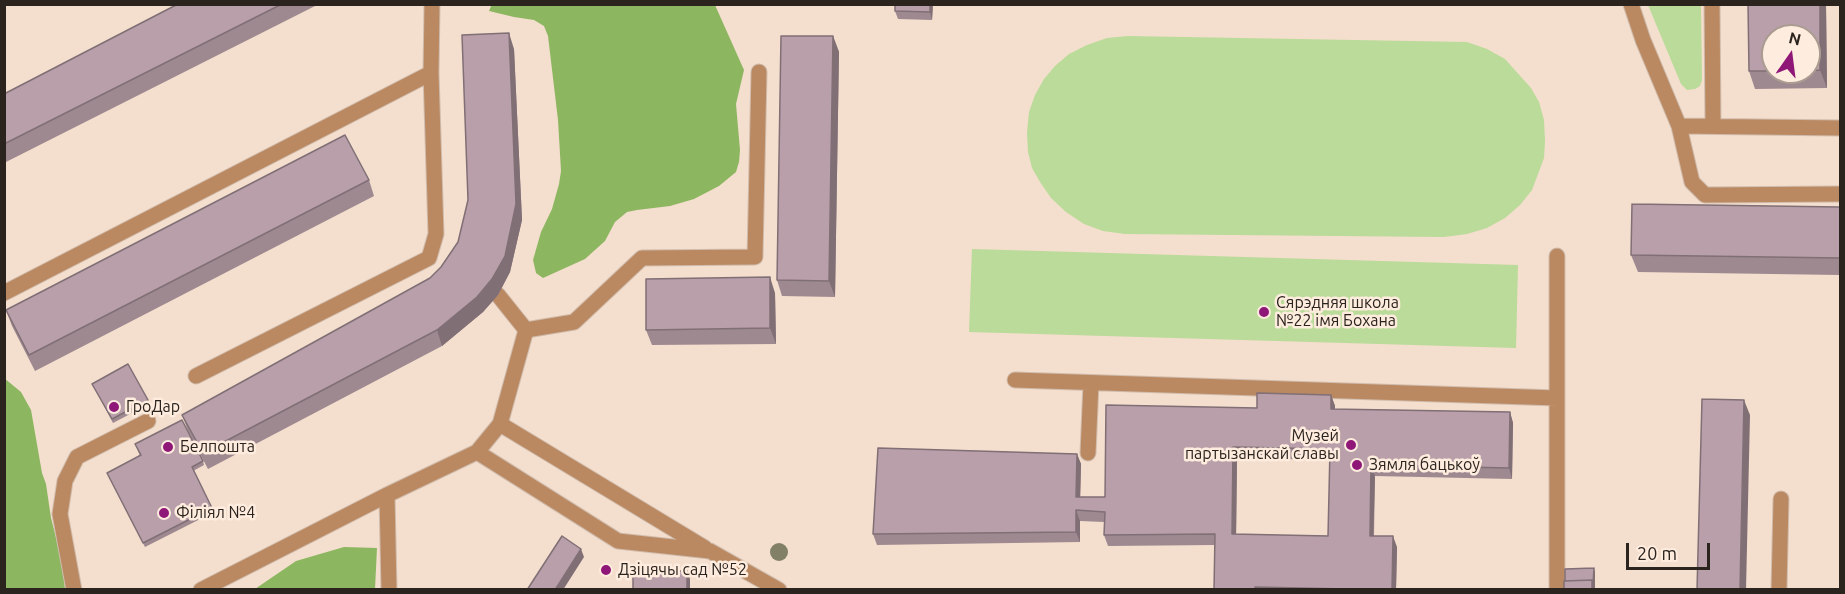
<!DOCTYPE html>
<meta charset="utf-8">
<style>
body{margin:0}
#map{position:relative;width:1845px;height:594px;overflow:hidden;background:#f4decd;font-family:Ubuntu,sans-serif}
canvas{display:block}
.frame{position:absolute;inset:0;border:6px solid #2b231d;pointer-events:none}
.north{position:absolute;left:1761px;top:24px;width:60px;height:60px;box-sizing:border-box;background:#feecde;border:2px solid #aa9c91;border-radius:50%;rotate:14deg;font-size:16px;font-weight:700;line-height:24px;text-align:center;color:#2b231d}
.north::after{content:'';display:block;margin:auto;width:21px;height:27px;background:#8f1777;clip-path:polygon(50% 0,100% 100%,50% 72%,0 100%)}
.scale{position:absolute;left:1626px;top:543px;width:84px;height:27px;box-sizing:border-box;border:3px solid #2b231d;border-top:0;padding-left:8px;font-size:18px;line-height:21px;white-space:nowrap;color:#2b231d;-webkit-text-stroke:4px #feecde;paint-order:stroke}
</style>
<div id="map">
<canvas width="1845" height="594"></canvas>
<div class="frame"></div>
<div class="north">N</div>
<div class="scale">20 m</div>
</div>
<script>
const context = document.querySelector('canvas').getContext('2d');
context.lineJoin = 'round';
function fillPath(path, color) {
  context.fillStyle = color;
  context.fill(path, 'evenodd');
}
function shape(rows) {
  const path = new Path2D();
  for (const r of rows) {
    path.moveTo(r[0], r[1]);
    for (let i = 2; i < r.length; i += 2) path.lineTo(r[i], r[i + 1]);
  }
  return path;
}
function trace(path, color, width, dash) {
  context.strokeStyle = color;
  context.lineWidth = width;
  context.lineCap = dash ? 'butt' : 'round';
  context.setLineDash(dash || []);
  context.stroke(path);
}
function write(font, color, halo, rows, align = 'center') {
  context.font = font + ' Ubuntu,sans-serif';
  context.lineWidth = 5;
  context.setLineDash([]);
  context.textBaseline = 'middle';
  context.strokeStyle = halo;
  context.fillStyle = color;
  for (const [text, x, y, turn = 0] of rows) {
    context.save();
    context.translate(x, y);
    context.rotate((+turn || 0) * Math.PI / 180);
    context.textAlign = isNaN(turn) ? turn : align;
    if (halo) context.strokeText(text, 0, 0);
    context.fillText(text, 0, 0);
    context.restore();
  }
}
fillPath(shape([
 [1648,5,1701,5,1702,80,1700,86,1695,89,1687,90,1681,84],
 [1128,36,1467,42,1487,49,1505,59,1531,88,1539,102,1544,120,1545,141,1544,158,1532,190,1520,205,1505,218,1487,228,1467,234,1444,237,1125,234,1103,231,1084,224,1066,212,1051,198,1040,182,1032,168,1028,152,1027,133,1029,112,1035,95,1044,79,1055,66,1069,54,1087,45,1107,38],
 [972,249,1518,265,1516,348,969,332]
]), '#badb99');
fillPath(shape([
 [492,4,715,5,744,70,736,104,740,150,739,162,736,172,719,186,694,199,670,206,637,210,627,212,615,222,605,241,585,259,543,278,536,273,533,260,541,232,552,209,559,184,561,171,558,120,548,36,544,26,534,20,514,17,489,11],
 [4,378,21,392,31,410,42,473,46,484,51,518,62,561,65,589,5,589],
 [344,547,377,548,375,589,255,589,296,561]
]), '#8db661');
const lane = shape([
 [1631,4,1643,40,1679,126,1692,182,1705,195,1840,194],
 [1712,4,1713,126],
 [1679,126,1840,128],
 [4,293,431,73],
 [526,330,574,322,642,258,755,257,759,72],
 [196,376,429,258,436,234,431,73,432,4],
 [1015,380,1557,398],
 [500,424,705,548],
 [477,452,618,541,710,551,779,590],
 [1088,453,1091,383],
 [387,495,389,590],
 [74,590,60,514,65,481,77,457,148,421],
 [201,590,387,495,477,452,500,424,526,330,498,295],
 [1557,590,1557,256],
 [1779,590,1781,499]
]);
trace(lane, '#d0bcad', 17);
trace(lane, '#ba8961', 15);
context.fillStyle = '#828066';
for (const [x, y] of [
 [779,552]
]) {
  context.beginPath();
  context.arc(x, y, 9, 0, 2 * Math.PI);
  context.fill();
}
fillPath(shape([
 [178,4,319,4,4,163,4,94],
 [895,4,933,4,932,20,898,19,895,11],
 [1748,4,1826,4,1827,88,1755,89,1749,71],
 [1773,36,1809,36,1809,72,1773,72],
 [833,36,839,52,835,297,782,296,777,280],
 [514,49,522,220,510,272,498,295,483,312,442,346,208,469,188,431,182,415,430,278,441,267,458,242],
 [369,180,374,196,35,371,12,326,6,310],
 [1840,207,1840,275,1638,272,1631,255],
 [775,293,776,344,652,345,646,330],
 [92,384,148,400,149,404,113,423],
 [1331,395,1335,406,1335,409,1510,412,1513,423,1512,479,1375,476,1374,536,1397,547,1396,590,1214,590,1215,545,1108,546,1104,535,1104,522,1080,521,1080,542,877,545,873,534,1077,454,1081,464,1080,497,1105,497],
 [1237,458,1330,460,1328,536,1236,534],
 [135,444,203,461,204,465,193,471,214,512,145,547,107,473,140,456]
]), '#9e8991');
fillPath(shape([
 [930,4,933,4,932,20,930,12],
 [1820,4,1826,4,1827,88,1820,70],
 [509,33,514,49,522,220,510,272,498,295,483,312,442,346,437,330],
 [833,36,839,52,835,297,829,281],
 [770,277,775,293,776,344,770,328],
 [1331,395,1335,406,1335,420,1331,409],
 [1744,400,1750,415,1746,590,1740,590],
 [1510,412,1513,423,1512,479,1509,468],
 [1233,447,1237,458,1236,545,1232,534],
 [1077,454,1081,464,1080,508,1076,497],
 [1371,465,1375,476,1373,546,1370,536],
 [1076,510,1080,521,1080,542,1076,532],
 [1393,536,1397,547,1396,590,1392,590],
 [581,549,584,557,563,590,555,590],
 [1594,568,1595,572,1595,590,1592,590,1592,580],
 [687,571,690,579,690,590,687,590]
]), '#816f76');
const building = shape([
 [178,4,282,4,4,144,4,94,178,4],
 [895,4,930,4,930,12,895,11,895,4],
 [1748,4,1820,4,1820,70,1809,71,1809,36,1773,36,1773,71,1749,71,1748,4],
 [509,33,516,204,505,256,492,279,477,297,437,330,203,453,182,415,430,278,441,267,458,242,468,200,462,35,509,33],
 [781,36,833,36,829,281,777,280,781,36],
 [345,135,369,180,29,355,6,310,345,135],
 [1632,204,1840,207,1840,258,1631,255,1632,204],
 [770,277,770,328,646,330,646,279,770,277],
 [128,364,148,400,112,419,92,384,128,364],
 [1257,393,1331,395,1331,409,1510,412,1509,468,1371,465,1370,536,1393,536,1392,590,1255,587,1255,590,1214,590,1215,534,1104,535,1105,512,1076,510,1076,532,873,534,878,448,1077,454,1076,497,1105,497,1106,405,1257,408,1257,393],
 [1233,447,1330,449,1328,536,1232,534,1233,447],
 [1702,399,1744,400,1740,590,1697,590,1702,399],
 [182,420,203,461,192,467,212,508,143,543,107,473,141,455,135,444,182,420],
 [562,536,581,549,555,590,527,590,562,536],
 [1594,568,1593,584,1592,580,1565,581,1565,569,1594,568],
 [633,570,687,571,687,590,633,590,633,570],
 [1592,580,1592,590,1564,590,1564,581,1592,580]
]);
fillPath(building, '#b89fa9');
trace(building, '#816f76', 1.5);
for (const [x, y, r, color] of [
 [1264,312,6,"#8f1777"],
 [114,407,6,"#8f1777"],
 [1351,445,6,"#8f1777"],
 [168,447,6,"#8f1777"],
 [1357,465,6,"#8f1777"],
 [164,513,6,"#8f1777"],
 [606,570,6,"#8f1777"]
]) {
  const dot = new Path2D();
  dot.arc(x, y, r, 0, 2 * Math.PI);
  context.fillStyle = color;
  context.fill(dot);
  trace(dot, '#feecde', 2);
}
write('16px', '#2b231d', '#feecde', [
 ["Сярэдняя школа",1276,303],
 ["№22 імя Бохана",1276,321],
 ["ГроДар",126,407],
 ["Музей",1339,436,"right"],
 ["партызанскай славы",1339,454,"right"],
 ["Белпошта",180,447],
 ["Зямля бацькоў",1369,465],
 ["Філіял №4",176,513],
 ["Дзіцячы сад №52",618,570]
], 'left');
</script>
